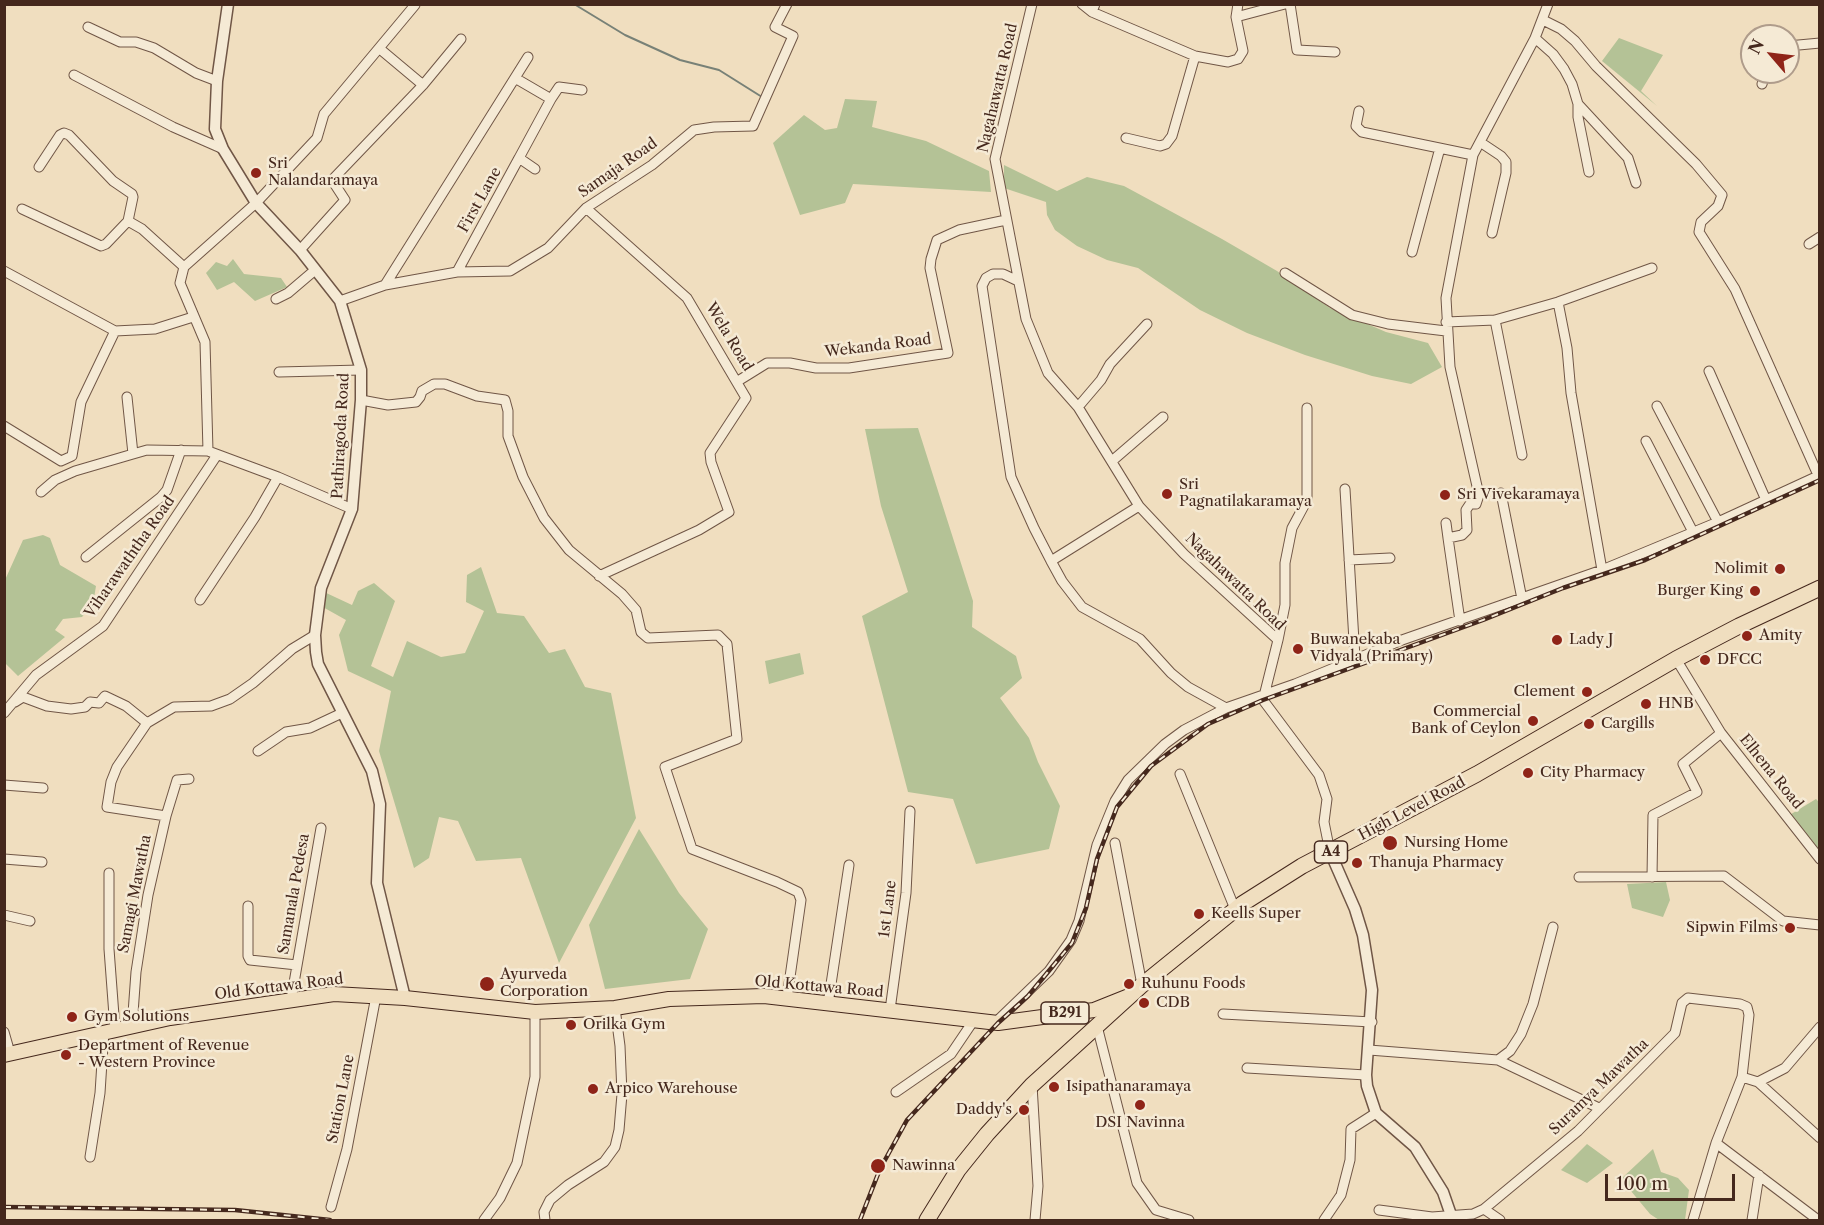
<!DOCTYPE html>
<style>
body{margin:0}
#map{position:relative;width:1824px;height:1225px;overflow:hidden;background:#f0debf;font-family:"Libre Caslon Text",serif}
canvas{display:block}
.frame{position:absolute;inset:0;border:6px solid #45281d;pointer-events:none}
.north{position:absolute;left:1740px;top:24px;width:60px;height:60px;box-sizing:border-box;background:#f5ead5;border:2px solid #af9c8b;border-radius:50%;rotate:298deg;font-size:16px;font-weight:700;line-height:24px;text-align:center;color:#45281d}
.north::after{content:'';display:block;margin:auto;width:21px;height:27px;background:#8f2418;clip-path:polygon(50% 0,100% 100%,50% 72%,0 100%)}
.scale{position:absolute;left:1605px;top:1174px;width:130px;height:27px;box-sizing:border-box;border:3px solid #45281d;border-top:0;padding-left:8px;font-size:18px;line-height:21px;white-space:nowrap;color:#45281d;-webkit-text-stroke:4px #f5ead5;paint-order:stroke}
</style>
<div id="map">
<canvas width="1824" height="1225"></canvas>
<div class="frame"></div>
<div class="north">N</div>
<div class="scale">100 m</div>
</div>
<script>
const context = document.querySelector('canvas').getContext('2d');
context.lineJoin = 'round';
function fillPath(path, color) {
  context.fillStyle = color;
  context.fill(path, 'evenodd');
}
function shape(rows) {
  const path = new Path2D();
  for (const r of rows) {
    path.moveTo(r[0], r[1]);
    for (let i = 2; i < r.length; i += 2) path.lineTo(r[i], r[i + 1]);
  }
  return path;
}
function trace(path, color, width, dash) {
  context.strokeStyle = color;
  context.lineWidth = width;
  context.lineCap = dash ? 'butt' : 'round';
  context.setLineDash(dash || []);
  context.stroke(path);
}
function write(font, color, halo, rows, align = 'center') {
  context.font = font + ' "Libre Caslon Text",serif';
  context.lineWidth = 5;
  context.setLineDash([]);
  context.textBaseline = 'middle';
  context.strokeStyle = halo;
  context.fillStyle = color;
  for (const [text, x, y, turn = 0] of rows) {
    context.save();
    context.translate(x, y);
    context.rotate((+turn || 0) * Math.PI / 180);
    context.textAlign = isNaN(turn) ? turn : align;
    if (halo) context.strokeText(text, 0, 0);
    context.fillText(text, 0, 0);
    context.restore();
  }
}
fillPath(shape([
 [1619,38,1663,55,1641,91,1657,106,1602,61],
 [845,99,877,101,872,127,926,141,989,171,991,192,853,184,845,203,800,215,773,143,804,115,825,130,837,128],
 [1004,165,1057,191,1087,177,1124,186,1222,239,1277,271,1330,308,1386,332,1428,343,1442,367,1411,384,1372,376,1305,355,1247,333,1200,310,1138,268,1107,260,1077,246,1055,230,1047,215,1046,202,1004,188],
 [233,259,244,274,281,278,287,287,255,301,234,282,217,290,206,273,216,262,227,266],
 [918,428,973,601,972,627,1016,656,1022,678,1000,698,1029,738,1038,762,1060,806,1049,849,976,864,953,799,908,792,862,616,908,592,881,506,865,429],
 [43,535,50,538,60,565,96,586,93,604,82,617,63,619,55,630,65,637,18,676,5,663,5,580,23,540],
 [481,567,497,613,524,616,549,653,565,649,585,687,611,693,636,818,559,963,521,858,476,861,458,821,439,817,429,858,414,868,379,751,391,691,348,671,339,635,346,620,321,606,322,591,352,605,358,591,374,583,395,601,371,666,393,677,407,641,441,657,465,653,484,611,466,602,467,575],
 [800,653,804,674,769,684,765,661],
 [1816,799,1819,802,1819,852,1788,816],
 [639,829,679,893,708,929,690,979,605,989,589,925],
 [1666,882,1670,900,1663,917,1632,908,1627,884],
 [1587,1144,1613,1163,1587,1183,1561,1170],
 [1653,1149,1661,1172,1678,1178,1689,1190,1685,1220,1659,1220,1650,1214,1621,1179]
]), '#b4c296');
trace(shape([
 [574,4,625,35,680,60,719,70,762,97]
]), '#788177', 2);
const minor = shape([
 [1032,4,995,159,1026,319,1048,373,1078,407,1139,506,1184,554,1278,640,1263,700,1319,775,1327,799,1324,822,1330,852],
 [1082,4,1092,12,1095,4],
 [1290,4,1297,50,1335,52],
 [1092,12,1195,56,1228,62,1238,59,1243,51,1236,17,1238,4],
 [1236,17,1285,4],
 [1543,20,1561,29,1575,41,1596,66,1696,164,1722,195,1718,206,1701,222,1699,232,1735,289,1818,475],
 [88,27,120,42,136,42,154,48,196,73,217,81],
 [1535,38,1553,54,1564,69,1572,84,1578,104,1628,158,1636,183],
 [1788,46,1820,43],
 [380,49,423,85],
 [74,75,173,127,223,149],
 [515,78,551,99,559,87,582,90],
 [1762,84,1766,72],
 [1578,104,1578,117,1589,172],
 [1359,111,1356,126,1362,132,1473,155],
 [1126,138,1160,146,1166,144,1172,136,1195,56],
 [1480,142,1501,156,1506,162,1506,173,1492,233],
 [519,158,551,99],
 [39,167,60,135,64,133,69,135,113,181,132,194,133,197,128,221],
 [586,208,687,298,746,398,710,453,711,462,729,512,699,530,599,576],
 [22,209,101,246,106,244,128,221,142,229,184,267],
 [1809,244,1820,237],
 [300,250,345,200,332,180,423,85,461,39],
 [1412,252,1440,148],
 [4,271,115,331,155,329,193,317],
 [457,272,519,158,535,169],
 [1285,273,1352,315,1388,324,1446,331],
 [1018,281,1003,274,993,274,986,278,982,286,1011,477,1034,528,1051,561],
 [385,285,528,57],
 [276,299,288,293,315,270],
 [340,301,385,285,457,272,510,271,548,248,586,208,652,165,694,130,714,127,753,126,793,36,775,27,787,4],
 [1558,302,1567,348,1571,393,1602,570],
 [1495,320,1522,455],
 [1446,322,1495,320,1558,302,1652,268],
 [1709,371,1766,500],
 [279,372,361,370],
 [738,381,767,363,790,363,816,368,849,368,948,353,930,268,931,259,937,240,959,230,1006,220],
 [127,397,133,454],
 [361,400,388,405,416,402,420,397,422,391,434,384,445,384,477,396,505,400,508,411,508,436,523,477,544,518,569,550,622,594,636,610,641,632,648,638,718,635,727,644,737,739,665,767,692,849,777,882,798,892,801,900,787,998],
 [1657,406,1718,522],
 [1078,407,1101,380,1110,364,1147,324],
 [4,426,61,461,72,456,81,402,115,331],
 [1646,441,1693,532],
 [1112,461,1163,417],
 [1345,489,1355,658],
 [41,492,55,480,75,471,133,454,147,450,208,451],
 [1501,493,1522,599],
 [1139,506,1051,561,1062,581,1082,607,1140,639,1171,673,1188,687,1226,708],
 [352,509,278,477,208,451,205,342,180,283,184,267,256,203,317,138,324,114,415,5],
 [1446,523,1448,538],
 [86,557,161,497,167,490,181,450],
 [1349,560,1390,558],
 [200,600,255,517,278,477],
 [1460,621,1448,538,1462,535,1467,530,1466,510,1470,504,1476,504,1479,495,1450,367,1446,298,1473,155,1535,38,1548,4],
 [1278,640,1285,605,1285,563,1292,528,1307,500,1307,408],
 [1676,659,1721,733,1820,859],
 [15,702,23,697,47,706,71,709,85,707,90,702,99,703,105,696,126,706,147,723],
 [4,713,36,675,103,626,217,455],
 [258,751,286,732,310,728,342,713],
 [1180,774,1235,909],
 [4,785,43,788],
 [166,816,107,807,111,782,117,767,147,723,174,707,211,706,230,699,253,683,292,649,315,635],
 [1115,843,1142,985],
 [4,859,42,862],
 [109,873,109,949,115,1029],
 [1579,877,1724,876,1783,921,1820,925],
 [1652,877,1653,815,1697,792,1683,764,1721,733],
 [248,906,248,956,250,960,297,965],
 [4,915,30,921],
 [291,1000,321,828],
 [828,1004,849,865],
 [890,1010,906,893,910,811],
 [1223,1014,1372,1022],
 [996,1022,1049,971,1071,940,1079,921,1097,845,1115,801,1128,780,1165,744,1184,730,1226,708,1295,684,1402,640,1602,570,1718,522,1820,475],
 [1097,1026,1137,1183,1156,1210,1189,1220],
 [132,1027,136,972,148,895,166,816,177,780,189,779],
 [4,1032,10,1053],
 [1369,1050,1498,1060,1599,1108],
 [1498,1060,1510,1051,1521,1034,1533,1004,1553,927],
 [1247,1068,1366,1075],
 [1758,1082,1820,1138],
 [1032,1085,1038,1186,1035,1220],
 [896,1092,951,1054,974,1020],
 [1716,1143,1818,1220],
 [90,1157,100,1093,104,1031],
 [331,1207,347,1149,376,996],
 [1484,1209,1500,1220],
 [1379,1210,1432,1217,1473,1214,1484,1209,1578,1131,1675,1033,1682,1003,1688,998,1740,1004,1747,1007,1749,1015,1742,1077],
 [484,1220,500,1198,517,1163,535,1077,535,1012],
 [545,1220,544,1212,550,1200,568,1185,604,1162,615,1147,619,1130,622,1094,620,1046,615,1008],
 [1324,1220,1341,1195,1350,1160,1351,1129,1376,1113],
 [1693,1220,1716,1143,1742,1077,1758,1082,1785,1068,1820,1027],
 [1752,1220,1759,1175]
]);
const tertiary = shape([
 [228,4,217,81,215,129,223,149,256,203,300,250,340,301,361,370,361,400,352,509,321,588,315,635,316,652,318,664,372,771,380,804,377,883,405,998],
 [1330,852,1355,909,1363,935,1372,990,1366,1075,1367,1086,1376,1113,1415,1147,1443,1192,1451,1215,1451,1220]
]);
const primary = shape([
 [4,1055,170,1018,334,994,405,998,535,1012,615,1008,669,999,764,996,998,1023,1094,1010,1129,996]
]);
const trunk = shape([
 [927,1220,958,1170,987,1134,1032,1085,1142,985,1242,904,1302,866,1477,774,1676,659,1739,626,1820,588]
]);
trace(minor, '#705646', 11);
trace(tertiary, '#705646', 13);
trace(primary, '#45281d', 16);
trace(trunk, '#45281d', 17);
trace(minor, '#f5ead5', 9);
trace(tertiary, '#f5ead5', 10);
trace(primary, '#f0debf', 14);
trace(trunk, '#f0debf', 15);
const rail = shape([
 [4,1207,235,1210,330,1220],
 [860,1220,880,1169,907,1120,998,1023,1028,996,1072,943,1086,908,1097,859,1117,807,1151,766,1208,724,1263,700,1483,620,1563,588,1645,560,1820,480]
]);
trace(rail, '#45281d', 4.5);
trace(rail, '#f5ead5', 2, [7]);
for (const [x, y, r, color] of [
 [256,173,6,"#8f2418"],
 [1167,494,6,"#8f2418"],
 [1445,495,6,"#8f2418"],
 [1780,569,6,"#8f2418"],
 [1755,591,6,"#8f2418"],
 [1747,636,6,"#8f2418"],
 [1557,640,6,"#8f2418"],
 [1298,649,6,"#8f2418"],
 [1705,660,6,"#8f2418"],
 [1587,692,6,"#8f2418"],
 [1646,704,6,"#8f2418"],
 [1533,721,6,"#8f2418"],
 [1589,724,6,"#8f2418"],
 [1528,773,6,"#8f2418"],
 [1390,843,8,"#8f2418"],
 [1357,863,6,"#8f2418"],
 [1199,914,6,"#8f2418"],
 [1790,928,6,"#8f2418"],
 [487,984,8,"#8f2418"],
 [1129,984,6,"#8f2418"],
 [1144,1003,6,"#8f2418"],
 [72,1017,6,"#8f2418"],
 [571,1025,6,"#8f2418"],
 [66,1055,6,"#8f2418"],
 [1054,1087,6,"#8f2418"],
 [593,1089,6,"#8f2418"],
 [1140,1105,6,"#8f2418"],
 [1024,1110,6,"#8f2418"],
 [878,1166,8,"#8f2418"]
]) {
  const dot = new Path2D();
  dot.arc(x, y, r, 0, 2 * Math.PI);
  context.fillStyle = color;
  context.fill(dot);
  trace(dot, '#f5ead5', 2);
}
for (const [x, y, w] of [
 [1331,852,33],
 [1065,1013,48]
]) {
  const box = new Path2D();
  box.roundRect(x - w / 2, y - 11, w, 22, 4.5);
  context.fillStyle = '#f5ead5';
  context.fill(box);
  trace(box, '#45281d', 1.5);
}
write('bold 14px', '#45281d', null, [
 ["A4",1331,852],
 ["B291",1065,1013]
]);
write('15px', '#45281d', '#f5ead5', [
 ["Nagahawatta Road",998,88,-77],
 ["Samaja Road",618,168,-35],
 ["First Lane",480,200,-61],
 ["Wela Road",729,337,59],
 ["Wekanda Road",878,346,-7],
 ["Pathiragoda Road",341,436,-87],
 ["Viharawaththa Road",130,557,-55],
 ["Nagahawatta Road",1235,582,44],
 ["Elhena Road",1771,772,51],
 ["High Level Road",1412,809,-28],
 ["Samagi Mawatha",135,894,-79],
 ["Samanala Pedesa",294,894,-80],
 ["1st Lane",888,909,-83],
 ["Old Kottawa Road",279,987,-7],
 ["Old Kottawa Road",819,987,5],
 ["Suramya Mawatha",1599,1087,-44],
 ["Station Lane",341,1099,-79]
]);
write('15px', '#45281d', '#f5ead5', [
 ["Sri",268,164],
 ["Nalandaramaya",268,181],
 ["Sri",1179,485],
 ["Pagnatilakaramaya",1179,502],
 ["Sri Vivekaramaya",1457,495],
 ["Nolimit",1768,569,"right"],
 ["Burger King",1743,591,"right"],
 ["Amity",1759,636],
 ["Buwanekaba",1310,640],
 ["Vidyala (Primary)",1310,657],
 ["Lady J",1569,640],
 ["DFCC",1717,660],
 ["Clement",1575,692,"right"],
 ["HNB",1658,704],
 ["Commercial",1521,712,"right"],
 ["Bank of Ceylon",1521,729,"right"],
 ["Cargills",1601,724],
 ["City Pharmacy",1540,773],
 ["Nursing Home",1404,843],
 ["Thanuja Pharmacy",1369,863],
 ["Keells Super",1211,914],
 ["Sipwin Films",1778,928,"right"],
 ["Ayurveda",500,975],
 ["Corporation",500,992],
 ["Ruhunu Foods",1141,984],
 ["CDB",1156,1003],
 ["Gym Solutions",84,1017],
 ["Orilka Gym",583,1025],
 ["Department of Revenue",78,1046],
 ["- Western Province",78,1063],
 ["Isipathanaramaya",1066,1087],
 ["Arpico Warehouse",605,1089],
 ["Daddy's",1012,1110,"right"],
 ["DSI Navinna",1140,1123,"center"],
 ["Nawinna",892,1166]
], 'left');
</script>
